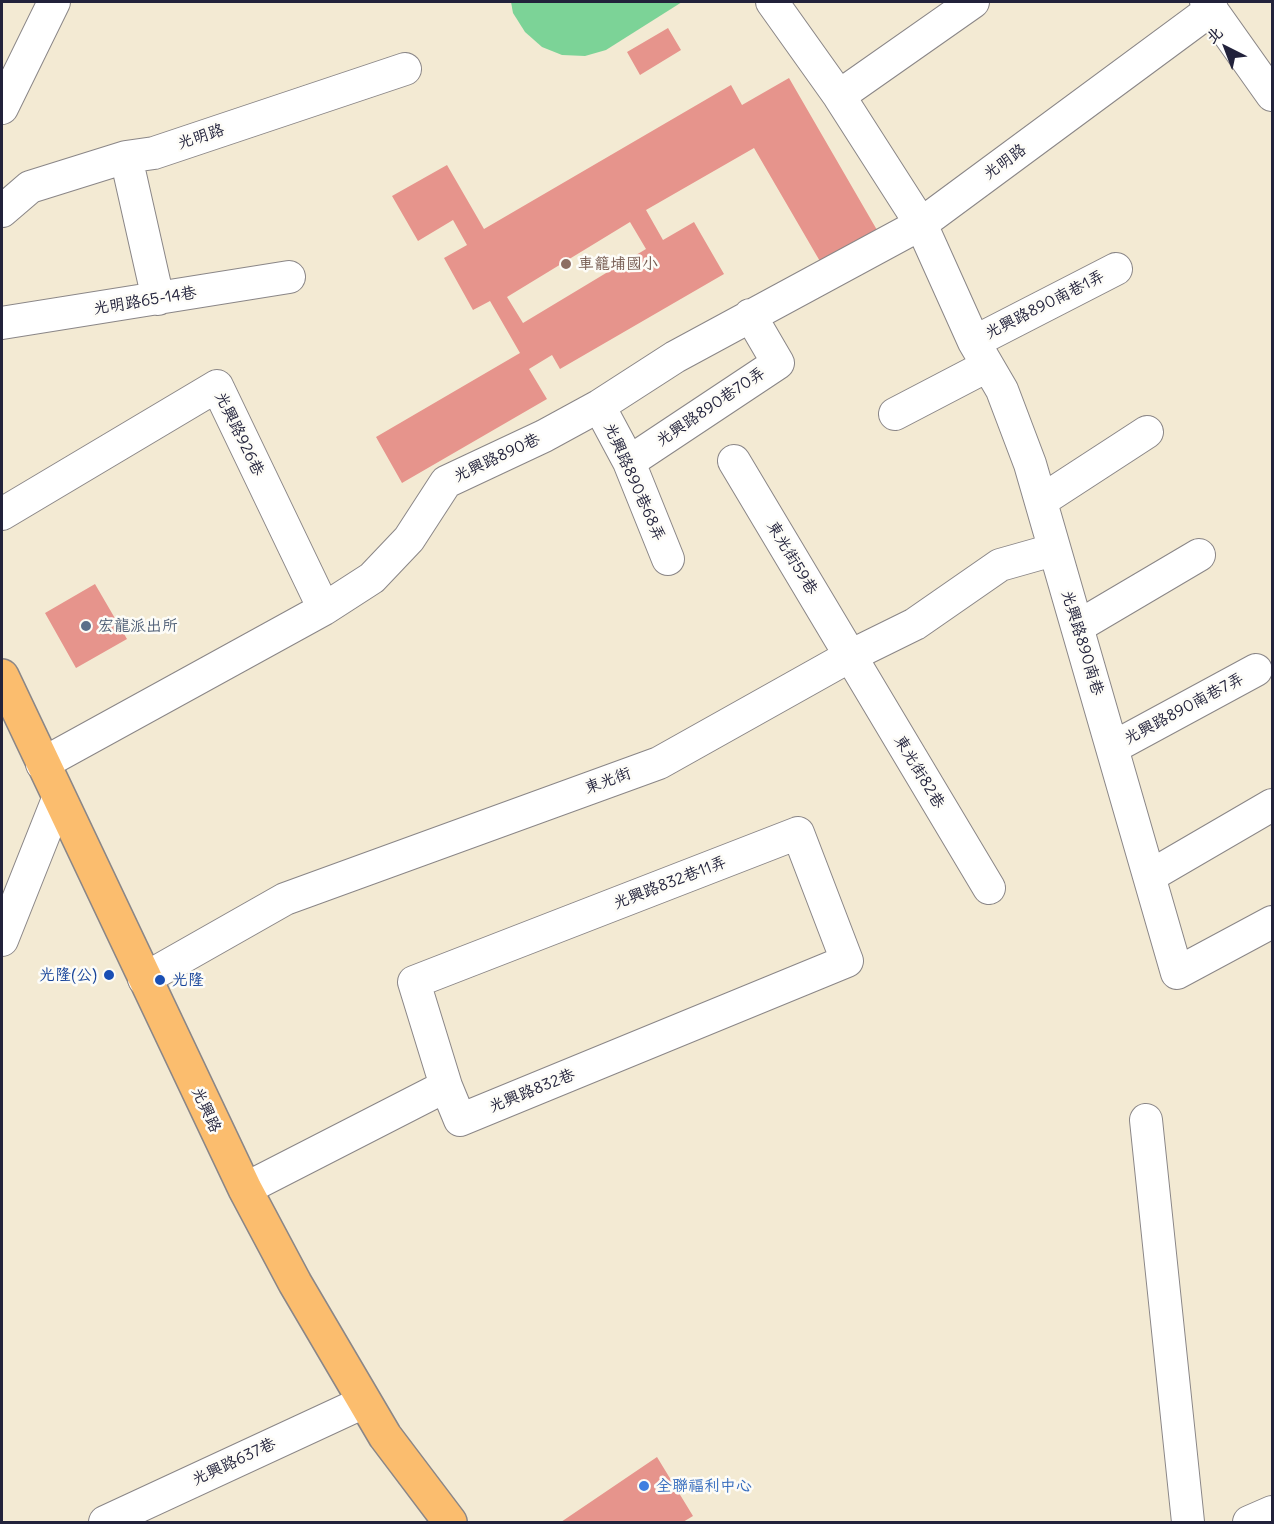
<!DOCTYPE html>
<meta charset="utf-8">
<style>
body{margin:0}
#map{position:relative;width:1274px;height:1524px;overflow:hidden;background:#f3ead3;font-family:Delius,"LXGW WenKai TC",sans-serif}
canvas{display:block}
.frame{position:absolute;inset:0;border:3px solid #22223b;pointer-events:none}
.north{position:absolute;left:1196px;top:18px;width:60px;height:60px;-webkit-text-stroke:4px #fdfcf7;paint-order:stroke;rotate:318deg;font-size:16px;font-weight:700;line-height:24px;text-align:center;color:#22223b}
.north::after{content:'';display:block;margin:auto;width:21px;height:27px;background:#22223b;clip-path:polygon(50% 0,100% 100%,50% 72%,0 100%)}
</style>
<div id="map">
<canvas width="1274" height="1524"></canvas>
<div class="frame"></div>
<div class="north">北</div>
</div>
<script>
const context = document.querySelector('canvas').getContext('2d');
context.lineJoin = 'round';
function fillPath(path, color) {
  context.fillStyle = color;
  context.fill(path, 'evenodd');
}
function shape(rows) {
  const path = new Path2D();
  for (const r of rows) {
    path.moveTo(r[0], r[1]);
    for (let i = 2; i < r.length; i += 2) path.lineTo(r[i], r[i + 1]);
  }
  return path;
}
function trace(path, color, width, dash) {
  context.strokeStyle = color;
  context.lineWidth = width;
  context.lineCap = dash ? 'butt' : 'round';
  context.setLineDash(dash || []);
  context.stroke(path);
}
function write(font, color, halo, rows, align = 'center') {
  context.font = font + ' Delius,"LXGW WenKai TC",sans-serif';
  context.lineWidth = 5;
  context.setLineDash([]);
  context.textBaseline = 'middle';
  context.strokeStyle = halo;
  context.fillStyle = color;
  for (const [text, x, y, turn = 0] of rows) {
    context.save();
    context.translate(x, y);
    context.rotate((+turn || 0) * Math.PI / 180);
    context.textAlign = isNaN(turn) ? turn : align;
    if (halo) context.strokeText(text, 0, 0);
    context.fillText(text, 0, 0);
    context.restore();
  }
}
fillPath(shape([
 [511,2,682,2,606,50,585,56,562,55,542,47,525,32,513,13]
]), '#7cd397');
fillPath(shape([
 [668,28,681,50,640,75,627,52],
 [789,78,877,230,821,263,754,148,646,210,663,240,694,222,724,274,560,369,552,355,529,369,547,399,402,483,376,437,520,353,490,301,473,310,444,258,467,245,453,220,418,241,392,196,447,165,484,229,731,85,742,105],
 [630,222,646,249,523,323,507,297],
 [95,584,127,639,76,668,45,613],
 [657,1457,693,1516,683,1522,561,1522]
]), '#e6948c');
const minor = shape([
 [772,2,839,96,921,224,1212,9],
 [1206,2,1272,95],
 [839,96,973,2],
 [2,108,54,2],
 [126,157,158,299],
 [2,211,30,187,126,157,154,153,405,69],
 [2,323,289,277],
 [974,342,1116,269],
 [599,406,629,462,668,559],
 [895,414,987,366],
 [734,461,989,888],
 [629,462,778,363,750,315],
 [1041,501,1147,432],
 [2,514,217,386,324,609],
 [1077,627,1199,555],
 [1112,748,1256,670],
 [42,764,324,609,372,578,409,539,446,482,544,436,599,406,675,357,921,224,974,342,1002,390,1030,464,1177,973,1272,922],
 [1150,876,1272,805],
 [2,940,58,799],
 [144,979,285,899,659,763,850,656,915,624,1000,565,1053,550],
 [1146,1120,1188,1522],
 [245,1189,446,1086,460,1120,847,961,798,833,414,982,446,1086],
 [105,1522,364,1402],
 [1249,1522,1272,1512]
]);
const major = shape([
 [2,676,245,1189,295,1283,385,1436,450,1522]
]);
trace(minor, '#8a8687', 34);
trace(major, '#8a8687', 36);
trace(minor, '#fff', 32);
trace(major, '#fbbd6e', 33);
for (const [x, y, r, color] of [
 [566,264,6,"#8d6e63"],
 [86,626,6,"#5c6f8a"],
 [109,975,6,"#1a4fb4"],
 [160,980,6,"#1a4fb4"],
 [644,1486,6,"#3f7fe0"]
]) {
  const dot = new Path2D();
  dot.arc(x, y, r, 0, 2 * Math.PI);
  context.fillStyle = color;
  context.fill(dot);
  trace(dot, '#fdfcf7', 2);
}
write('16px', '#22223b', '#fdfcf7', [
 ["光明路",201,137,-18],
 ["光明路",1005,162,-36],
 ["光明路65-14巷",145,301,-9],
 ["光興路890南巷1弄",1045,305,-27],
 ["光興路890巷70弄",711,407,-34],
 ["光興路926巷",239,434,64],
 ["光興路890巷",497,458,-25],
 ["光興路890巷68弄",634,482,66],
 ["東光街59巷",792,558,59],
 ["光興路890南巷",1082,643,73],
 ["光興路890南巷7弄",1184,709,-28],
 ["東光街82巷",919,772,59],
 ["東光街",608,781,-20],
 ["光興路832巷11弄",670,883,-21],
 ["光興路832巷",532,1091,-22],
 ["光興路",206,1110,65],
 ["光興路637巷",234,1462,-25]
]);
write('16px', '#785e54', '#fdfcf7', [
 ["車籠埔國小",578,264]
], 'left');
write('16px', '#4e5e75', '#fdfcf7', [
 ["宏龍派出所",98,626]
], 'left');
write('16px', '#164399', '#fdfcf7', [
 ["光隆(公)",97,975],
 ["光隆",172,980,"left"]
], 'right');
write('16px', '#366cbe', '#fdfcf7', [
 ["全聯福利中心",656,1486]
], 'left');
</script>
